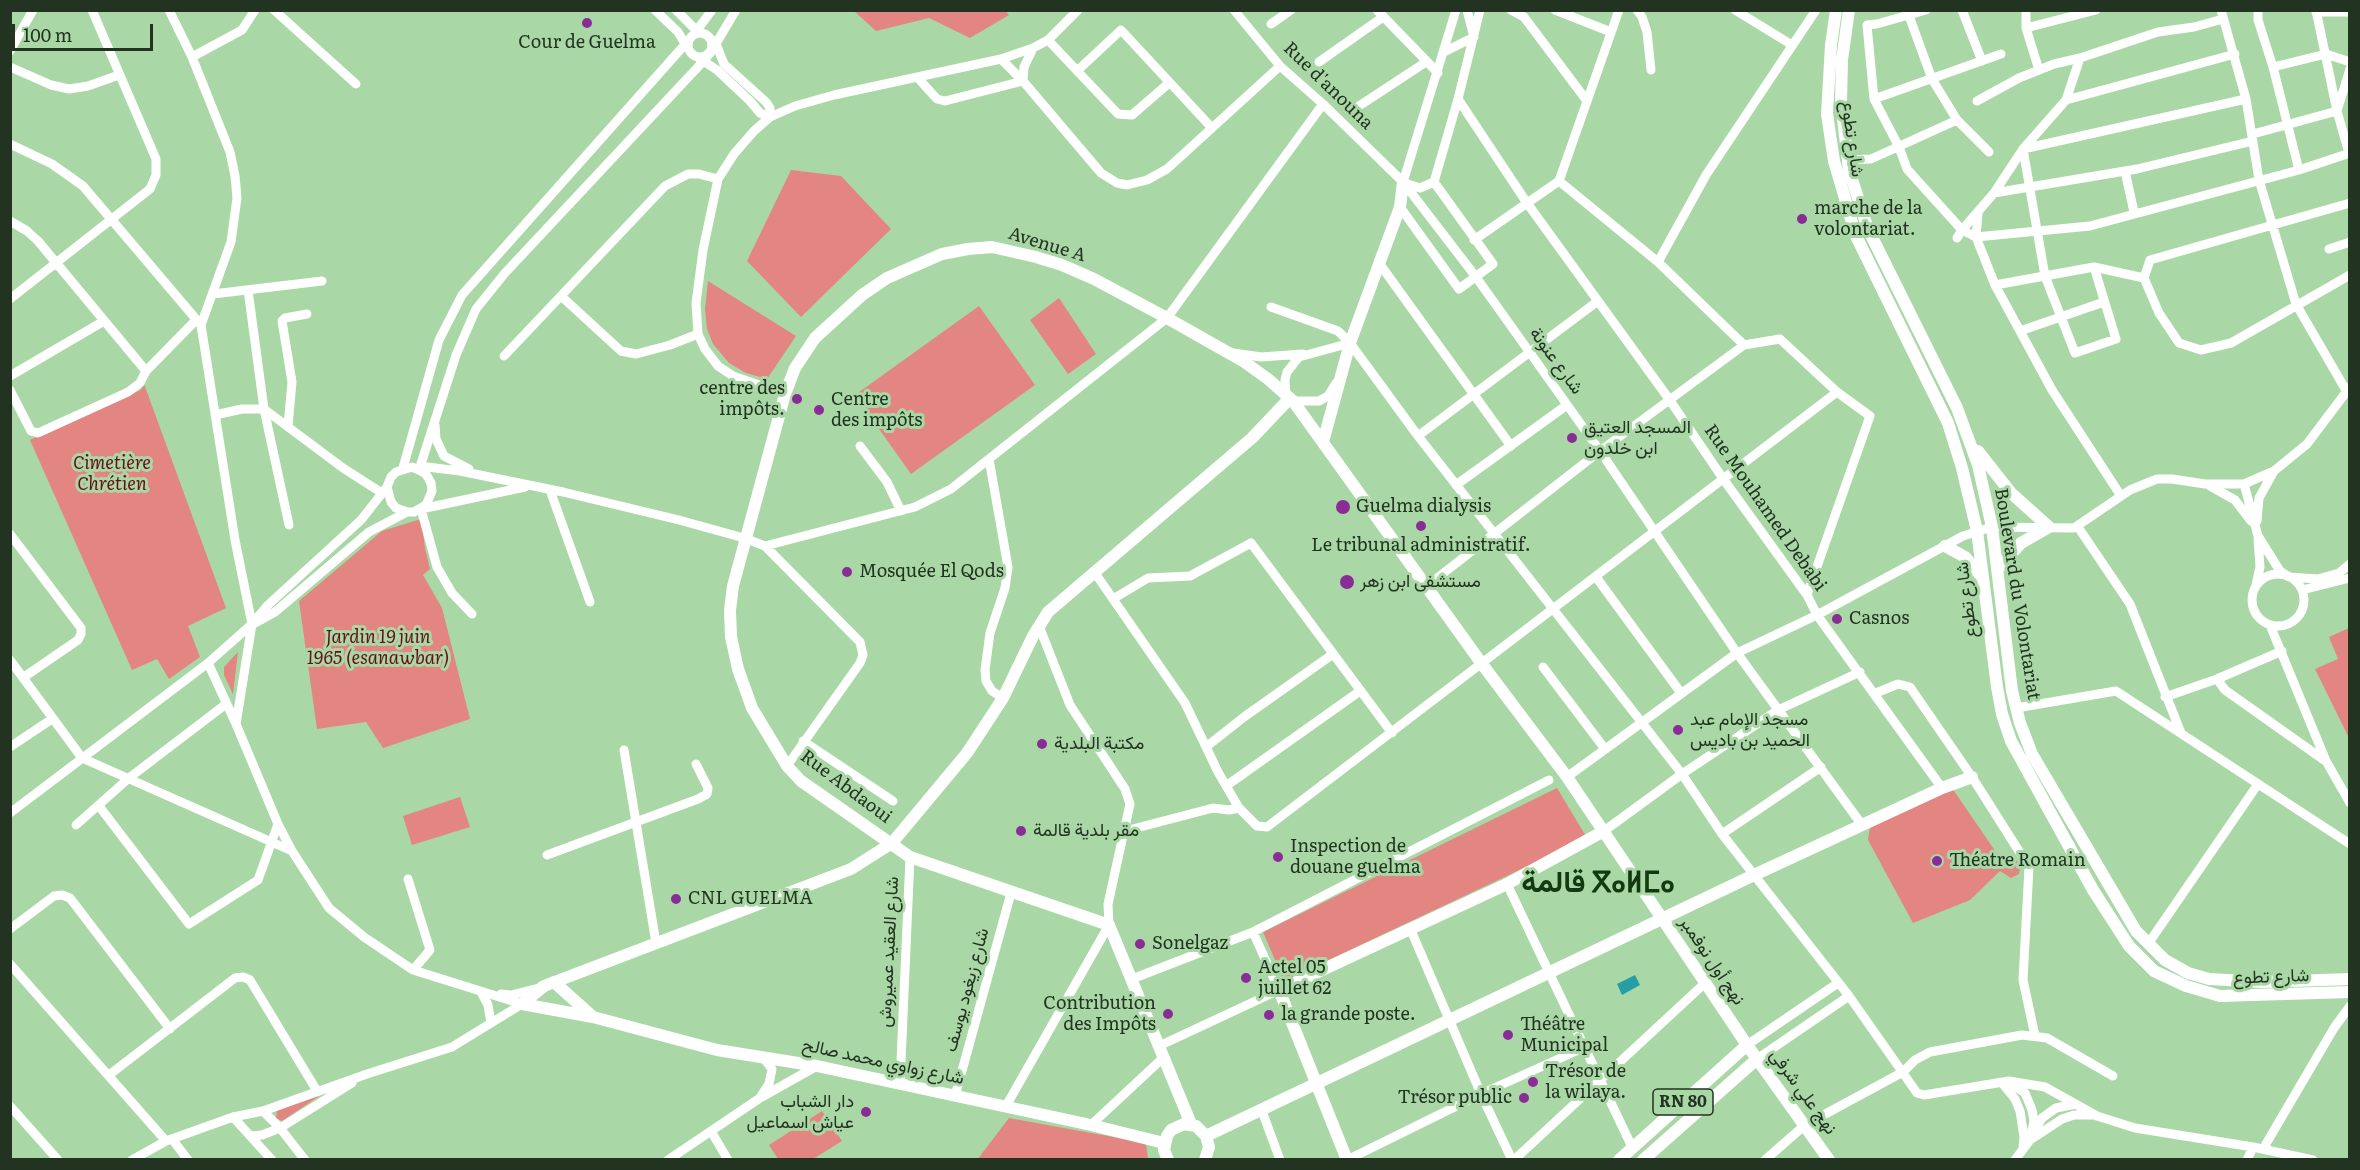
<!DOCTYPE html>
<meta charset="utf-8">
<style>
body{margin:0}
#map{position:relative;width:2360px;height:1170px;overflow:hidden;background:#aad7a6;font-family:Literata,serif}
canvas{display:block}
.frame{position:absolute;inset:0;border:12px solid #223421;pointer-events:none}
.scale{position:absolute;left:12px;top:24px;width:141px;height:27px;box-sizing:border-box;border:3px solid #223421;border-top:0;padding-left:8px;font-size:18px;line-height:21px;white-space:nowrap;color:#223421;-webkit-text-stroke:4px #aad7a6;paint-order:stroke}
</style>
<div id="map">
<canvas width="2360" height="1170"></canvas>
<div class="frame"></div>
<div class="scale">100 m</div>
</div>
<script>
const context = document.querySelector('canvas').getContext('2d');
context.lineJoin = 'round';
function fillPath(path, color) {
  context.fillStyle = color;
  context.fill(path, 'evenodd');
}
function shape(rows) {
  const path = new Path2D();
  for (const r of rows) {
    if (r.length === 3) {
      path.moveTo(r[0] + r[2], r[1]);
      path.arc(r[0], r[1], r[2], 0, 2 * Math.PI);
      continue;
    }
    path.moveTo(r[0], r[1]);
    for (let i = 2; i < r.length; i += 2) path.lineTo(r[i], r[i + 1]);
  }
  return path;
}
function trace(path, color, width, dash) {
  context.strokeStyle = color;
  context.lineWidth = width;
  context.lineCap = dash ? 'butt' : 'round';
  context.setLineDash(dash || []);
  context.stroke(path);
}
function write(font, color, halo, rows, align = 'center') {
  context.font = font + ' Literata,Vazirmatn,"Noto Sans Tifinagh",serif';
  context.lineWidth = 6;
  context.setLineDash([]);
  context.textBaseline = 'middle';
  context.strokeStyle = halo;
  context.fillStyle = color;
  for (const [text, x, y, turn = 0] of rows) {
    context.save();
    context.translate(x, y);
    context.rotate((+turn || 0) * Math.PI / 180);
    context.textAlign = isNaN(turn) ? turn : align;
    if (halo) context.strokeText(text, 0, 0);
    context.fillText(text, 0, 0);
    context.restore();
  }
}
fillPath(shape([
 [1005,10,1009,15,970,38,929,18,876,31,854,11],
 [791,170,841,176,891,229,801,317,747,261],
 [708,281,796,336,767,379,746,373,729,363,713,344,707,329,705,309],
 [1059,298,1096,354,1068,374,1030,320],
 [979,306,1035,385,911,474,855,395],
 [144,384,226,608,188,626,200,657,169,679,157,659,132,670,30,440,141,390],
 [421,519,425,548,430,569,423,575,442,608,470,719,383,748,366,722,317,729,299,601,382,531],
 [2349,628,2349,738,2315,669,2338,659,2329,637],
 [238,652,233,694,224,675,224,667],
 [1557,788,1587,838,1284,981,1263,932],
 [1952,788,2000,858,2013,855,2020,867,2019,874,2011,878,2000,871,1970,900,1913,923,1868,840,1870,826],
 [460,797,470,827,412,845,403,816],
 [325,1092,282,1121,276,1118,277,1111],
 [822,1111,842,1141,813,1159,778,1159,769,1145],
 [1009,1118,1146,1143,1148,1159,977,1160]
]), '#e38581');
fillPath(shape([
 [1635,975,1640,985,1622,995,1617,984]
]), '#279da7');
trace(shape([
 [169,10,192,57,230,152,235,176,237,198,231,242,201,325,235,540,252,624,236,724],
 [274,10,356,84],
 [655,10,678,32,687,47],
 [676,10,697,31,704,34],
 [1234,10,1280,66,1323,104,1403,182,1476,277,1600,451,1737,653,1862,825],
 [1377,10,1438,73],
 [1511,10,1524,17,1587,101],
 [1555,10,1611,32],
 [1637,10,1642,17,1647,32,1651,70],
 [1735,10,1792,45],
 [1926,10,1877,24,1867,25,1874,99,1899,147,1907,169,1962,230,1976,237,2090,226,2299,170,2350,153],
 [1962,10,1982,61],
 [2026,10,2026,28,2039,70],
 [2221,10,2246,99,2259,180,2296,304,2347,392],
 [2258,10,2258,20,2273,67,2299,170],
 [2316,10,2337,111,2349,153],
 [2316,12,2350,12],
 [1908,13,1932,79,1957,120,1989,152],
 [1271,24,1291,10],
 [2026,28,2096,10],
 [700,45,12],
 [694,34,712,10],
 [1048,40,1118,114,1132,115,1169,83],
 [1033,48,1024,67,1023,81,1101,173,1117,183,1127,185,1147,180,1167,169,1280,66],
 [10,51,33,10],
 [1444,52,1474,37,1467,10],
 [192,57,242,30,255,10],
 [699,58,717,70,750,101,760,113,770,117,770,108,766,102,724,64,716,44,711,39],
 [1319,62,1383,17],
 [10,67,51,85,69,89,88,86,119,75],
 [2273,67,2326,54,2350,62],
 [1077,71,1121,30,1212,128],
 [917,77,937,99,945,101,1023,81,1001,59],
 [1458,99,1527,203,1669,399,1724,480,1807,595,1817,615,1942,788],
 [1874,99,2001,54],
 [2066,100,2235,54],
 [1977,101,2019,78,2054,64,2080,58,2158,32,2194,27,2223,19],
 [1359,106,1426,62],
 [2253,134,2337,111,2350,69],
 [10,144,52,164,83,186,201,325],
 [1847,160,1871,159,1957,120],
 [2125,171,2134,212],
 [1559,181,1658,262,1744,345,1780,339,1837,392,1870,416,1807,595],
 [1403,182,1456,10],
 [1405,183,1420,188,1434,182,1458,99,1480,10],
 [1994,193,2137,169,2253,141],
 [2350,203,2150,260,2144,278,2159,313,2179,343,2201,350,2231,343,2350,275],
 [1400,207,1459,289,1493,264,1434,182],
 [1978,213,1976,237,1995,285,2052,390,2121,496],
 [10,221,27,231,38,241,146,371],
 [1957,238,1962,230,1994,193,2023,149,2066,100,2080,58],
 [1474,240,1559,181,1619,10],
 [2329,249,2350,242],
 [1658,262,1706,175,1816,10],
 [1379,263,1511,446],
 [2094,267,2116,339,2075,353,2045,276,2023,149,2246,99],
 [1995,285,2094,267,2144,278],
 [248,290,264,409,289,525],
 [213,294,322,281],
 [561,296,621,351,636,354,670,345,698,334],
 [10,299,150,189,156,175,156,159,92,10],
 [1271,307,1338,331,1350,343,1418,436,1682,774,1722,834,1849,996,1917,1093,1924,1095,2009,1081,2045,1087,2097,1116,2135,1128,2253,1147,2313,1160],
 [2020,331,2104,302],
 [1233,353,1261,357,1303,354],
 [504,356,665,186,688,174,699,174,718,179],
 [10,376,104,321],
 [10,390,31,431,38,433,128,392,140,383,146,371,196,320],
 [785,394,733,376,718,366,705,349,698,334,696,303,703,250,718,179,734,154,754,131,770,117,795,106,834,95,1001,59,1033,48,1048,40,1078,10],
 [1286,395,1285,380,1287,372,1299,357,1350,343],
 [1293,401,1319,401,1328,396,1336,383],
 [215,415,242,409,264,409,343,468,382,493],
 [435,425,436,439,444,456,469,469],
 [288,426,292,382,282,321,285,318,307,314],
 [1418,436,1598,301],
 [860,446,887,482,901,511],
 [989,459,1008,567,1005,588,990,633,985,670,986,681,992,691,1003,698],
 [403,468,439,340,462,295,688,41],
 [419,470,427,467,460,471,563,492,679,520,744,538,765,546,915,507,951,489,1167,318,1323,104],
 [419,470,456,355,476,309,505,273,697,68,711,52,736,10],
 [2244,484,2258,536,2280,571,2289,577,2318,579,2339,573,2350,564],
 [1456,485,1567,405],
 [2210,486,2235,500,2251,521],
 [550,490,590,602],
 [2257,521,2259,498,2274,471],
 [2078,527,2130,604,2181,733],
 [10,534,81,628,81,634,78,640,24,677],
 [765,546,860,642,863,655,860,663,787,766],
 [1095,573,1185,703,1218,772,1239,808],
 [2278,600,26],
 [1596,577,1681,693],
 [2256,585,2260,567,2258,539],
 [1427,586,1600,451,1744,345],
 [2302,590,2350,578],
 [1113,599,1148,578,1190,576,1251,543,1392,733],
 [472,614,452,593,437,567,421,509,525,487],
 [255,623,275,612,369,532,407,512],
 [2270,625,2326,761,2350,803],
 [10,660,82,758,292,851],
 [208,663,236,724,278,824,292,851,329,908,364,937,413,970,522,1004],
 [1543,667,1605,749],
 [2217,679,2225,690,2324,760],
 [1876,693,1898,684,1910,687,1972,777,2029,867,2023,980,2035,1036],
 [2165,697,2217,679,2282,651],
 [2016,708,2116,691,2350,844],
 [803,741,893,801],
 [10,747,52,719],
 [1206,747,1244,717,1333,654],
 [624,750,656,943],
 [1567,777,1737,653,1817,615,1963,536,1992,527,2074,528,2130,490,2157,479,2172,479,2205,484,2244,484,2274,471,2307,444,2350,387],
 [1226,786,1360,691],
 [99,806,189,924,258,880,278,824],
 [10,813,208,663,252,624,268,605,361,520,387,487,391,477,396,472,412,467,419,470,426,474,431,483,432,491,426,505,414,512,407,512,396,508,391,502,387,487],
 [76,825,129,778,226,704],
 [1125,831,1213,808,1229,810,1239,808,1257,826,1267,827,1837,392],
 [1604,831,1682,774,1778,710,1860,672],
 [1722,834,1821,767],
 [547,855,698,799,707,794,708,788,696,764],
 [408,879,430,950,413,970],
 [1507,884,1632,1147],
 [1410,928,1481,1094,1512,1160],
 [10,929,54,896,62,895,70,898,170,1029],
 [2148,944,2258,784],
 [10,964,166,1141],
 [1132,979,1253,932,1549,780],
 [481,992,488,1005,491,1023],
 [501,994,511,995,539,988],
 [1747,1045,1838,983],
 [1159,1046,1279,990,1253,932],
 [1757,1059,1849,996],
 [109,1075,235,978,243,977,250,980,317,1091],
 [2002,1083,2015,1099,2020,1111,2024,1137,2023,1147],
 [2010,1083,2025,1093,2032,1110,2034,1121,2030,1140],
 [900,1084,910,857],
 [761,1096,769,1084,772,1069,762,1056],
 [955,1096,1011,893],
 [10,1106,58,1160],
 [1006,1106,1109,925,1108,904,1130,804,1125,789,1070,705,1039,626],
 [263,1111,280,1128,305,1160],
 [1262,1111,1280,1160],
 [233,1117,272,1160],
 [1091,1125,1164,1057],
 [2035,1130,2042,1118,2056,1108,2076,1104],
 [711,1131,728,1160],
 [250,1136,262,1135,280,1128,352,1083],
 [172,1139,188,1160],
 [2263,1149,2334,1028,2350,1006],
 [132,1160,166,1141,233,1117,263,1111,367,1074,452,1047,522,1004],
 [668,1160,760,1098,817,1066],
 [1347,1160,1481,1094,1585,1047],
 [1514,1160,1705,983],
 [1765,1160,1805,1125,1903,1072,1915,1060,1930,1052,2022,1035,2047,1038,2113,1076],
 [2015,1160,2030,1140,2062,1119,2074,1115,2095,1115],
 [2247,1160,2253,1147]
]), '#fff', 9);
trace(shape([
 [1836,10,1831,45,1827,114,1834,161,1856,236,1948,423,1962,468,1977,531,1997,687,2002,714,2011,741,2093,890,2129,946,2154,971,2186,986,2220,996,2350,992],
 [1849,10,1842,60,1841,102,1849,170,1868,229,1957,408,1978,465,1992,527,2012,691,2020,723,2032,754,2136,931,2165,960,2188,973,2209,979,2262,982,2350,979],
 [1323,442,1350,343,1400,207,1403,182],
 [1978,451,2011,493,2049,527,2021,543,1997,570],
 [1945,546,1965,557,1982,577],
 [554,982,593,1017],
 [522,1004,544,986,851,869,892,843,967,753,1003,698,1033,636,1048,612,1252,438,1290,398],
 [522,1004,593,1017,717,1050,817,1066,1091,1125,1164,1143],
 [1191,1124,1109,925,910,857,801,781,787,766,752,708,738,669,731,637,730,610,733,586,785,394,795,368,815,338,862,295,887,278,942,254,968,249,992,247,1036,257,1062,265,1094,279,1167,318,1243,361,1268,379,1293,401,1482,664,1567,777,1747,1045,1829,1160],
 [1206,1136,1754,875,1942,788,1972,777],
 [1168,1160,1164,1150,1167,1136,1171,1130,1184,1124,1196,1126,1206,1136,1209,1147,1205,1160],
 [1347,1160,1279,990,1507,884,1604,831],
 [1619,1160,1747,1045],
 [1643,1160,1757,1059]
]), '#fff', 12);
for (const [x, y, r, color] of [
 [587,23,6,"#8a2c96"],
 [1802,219,6,"#8a2c96"],
 [797,399,6,"#8a2c96"],
 [819,410,6,"#8a2c96"],
 [1572,438,6,"#8a2c96"],
 [1343,507,8,"#8a2c96"],
 [1421,526,6,"#8a2c96"],
 [847,572,6,"#8a2c96"],
 [1347,582,8,"#8a2c96"],
 [1837,619,6,"#8a2c96"],
 [1678,730,6,"#8a2c96"],
 [1042,744,6,"#8a2c96"],
 [1021,831,6,"#8a2c96"],
 [1278,857,6,"#8a2c96"],
 [1937,861,6,"#8a2c96"],
 [676,899,6,"#8a2c96"],
 [1140,944,6,"#8a2c96"],
 [1246,978,6,"#8a2c96"],
 [1168,1014,6,"#8a2c96"],
 [1269,1015,6,"#8a2c96"],
 [1508,1035,6,"#8a2c96"],
 [1533,1082,6,"#8a2c96"],
 [1524,1098,6,"#8a2c96"],
 [866,1112,6,"#8a2c96"]
]) {
  const dot = new Path2D();
  dot.arc(x, y, r, 0, 2 * Math.PI);
  context.fillStyle = color;
  context.fill(dot);
  trace(dot, '#aad7a6', 2);
}
for (const [x, y, w] of [
 [1683,1102,60]
]) {
  const box = new Path2D();
  box.roundRect(x - w / 2, y - 13, w, 26, 4.5);
  context.fillStyle = '#aad7a6';
  context.fill(box);
  trace(box, '#223421', 1.5);
}
write('bold 16px', '#223421', null, [
 ["RN 80",1683,1102]
]);
write('18px', '#223421', '#aad7a6', [
 ["Cour de Guelma",587,43,"center"],
 ["marche de la",1814,209],
 ["volontariat.",1814,230],
 ["centre des",785,389,"right"],
 ["impôts.",785,410,"right"],
 ["Centre",831,400],
 ["des impôts",831,421],
 ["المسجد العتيق",1584,428],
 ["ابن خلدون",1584,449],
 ["Guelma dialysis",1356,507],
 ["Le tribunal administratif.",1421,546,"center"],
 ["Mosquée El Qods",859,572],
 ["مستشفى ابن زهر",1360,582],
 ["Casnos",1849,619],
 ["مسجد الإمام عبد",1690,720],
 ["الحميد بن باديس",1690,741],
 ["مكتبة البلدية",1054,744],
 ["مقر بلدية قالمة",1033,831],
 ["Inspection de",1290,847],
 ["douane guelma",1290,868],
 ["Théatre Romain",1949,861],
 ["CNL GUELMA",688,899],
 ["Sonelgaz",1152,944],
 ["Actel 05",1258,968],
 ["juillet 62",1258,989],
 ["Contribution",1156,1004,"right"],
 ["des Impôts",1156,1025,"right"],
 ["la grande poste.",1281,1015],
 ["Théâtre",1520,1025],
 ["Municipal",1520,1046],
 ["Trésor de",1545,1072],
 ["la wilaya.",1545,1093],
 ["Trésor public",1512,1098,"right"],
 ["دار الشباب",854,1102,"right"],
 ["عياش اسماعيل",854,1123,"right"]
], 'left');
write('18px', '#223421', '#aad7a6', [
 ["Rue d'anouna",1328,86,44],
 ["شارع تطوع",1852,139,82],
 ["Avenue A",1047,245,17],
 ["شارع عنونة",1556,361,54],
 ["Rue Mouhamed Debabi",1765,508,55],
 ["Boulevard du Volontariat",2017,594,81],
 ["شارع تطوع",1967,600,-97],
 ["Rue Abdaoui",846,787,37],
 ["شارع العقيد عميروش",889,952,-87],
 ["نهج أول نوفمبر",1712,961,56],
 ["شارع تطوع",2271,977,-2],
 ["شارع زيغود يوسف",967,990,-75],
 ["شارع زواوي محمد صالح",883,1062,12],
 ["نهج علي شرفي",1803,1092,54]
]);
write('italic 18px', '#690d15', '#aad7a6', [
 ["Cimetière",112,464],
 ["Chrétien",112,485],
 ["Jardin 19 juin",378,638],
 ["1965 (esanawbar)",378,659]
]);
write('bold 30px', '#123a11', '#aad7a6', [
 ["قالمة ⴳⴰⵍⵎⴰ",1598,883]
]);
</script>
